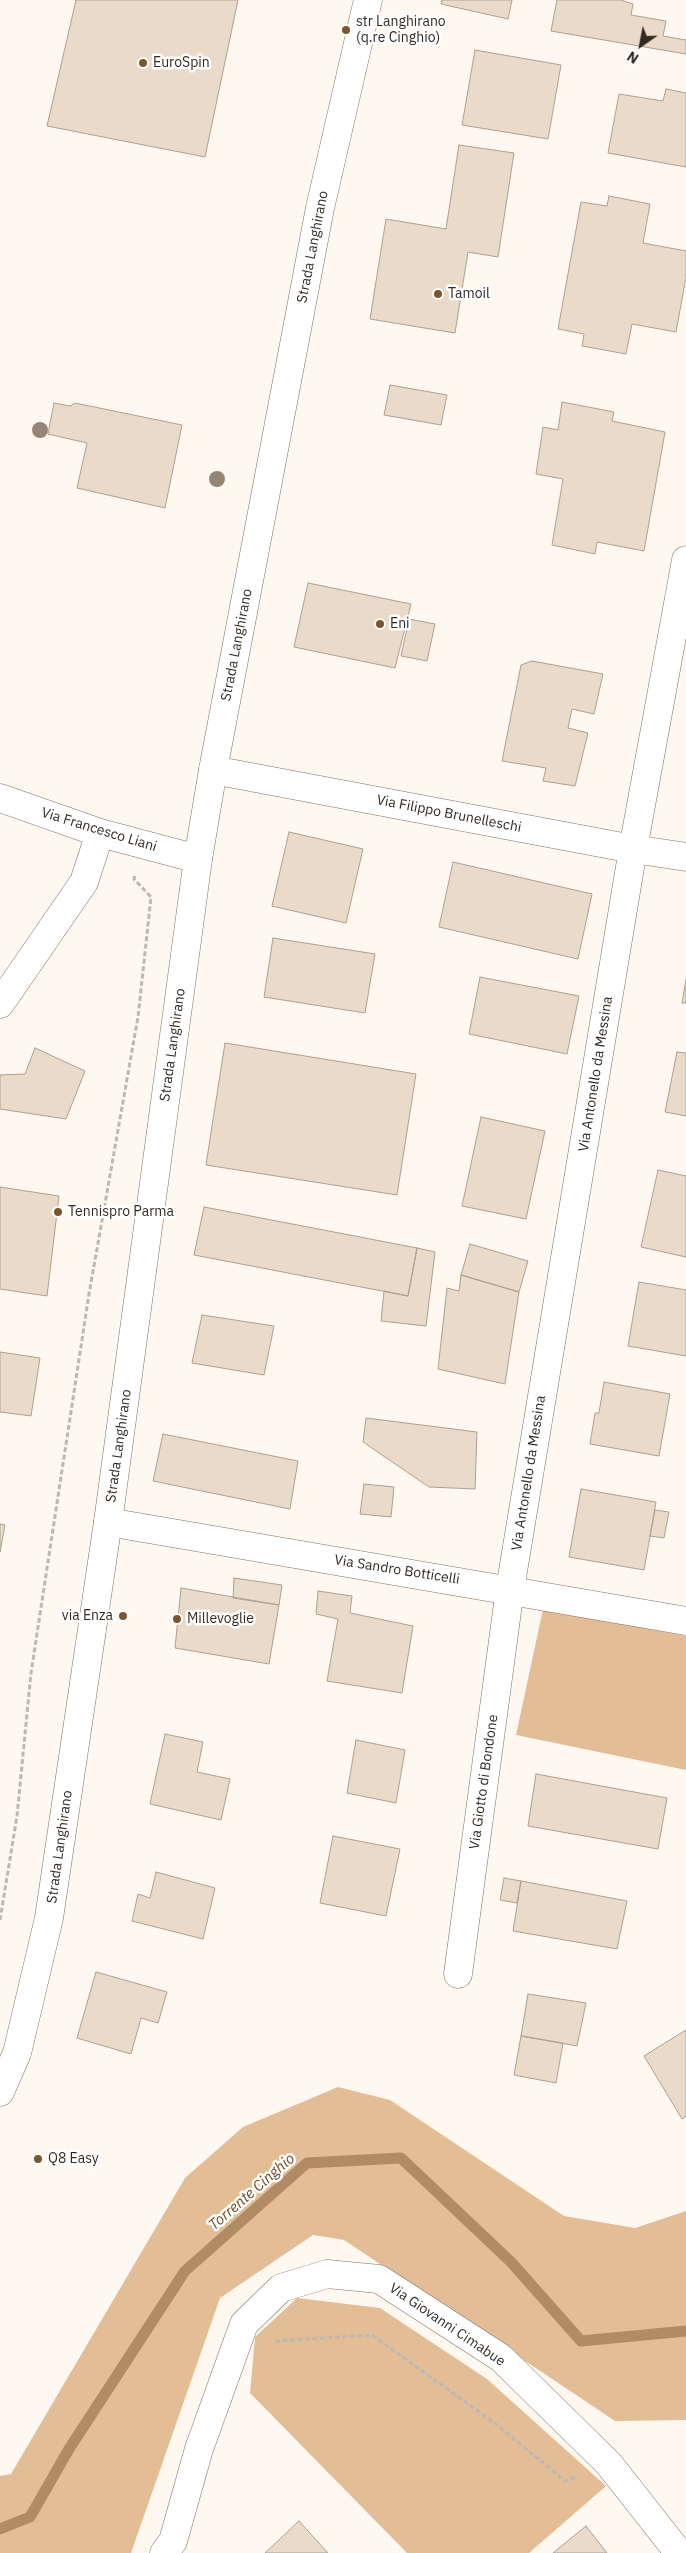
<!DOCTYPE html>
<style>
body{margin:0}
#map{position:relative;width:686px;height:2553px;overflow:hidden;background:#fef8f1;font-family:"IBM Plex Sans",sans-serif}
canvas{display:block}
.north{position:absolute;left:616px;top:20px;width:50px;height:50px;-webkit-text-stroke:4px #fff;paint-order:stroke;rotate:213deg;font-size:14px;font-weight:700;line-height:20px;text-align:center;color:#312a24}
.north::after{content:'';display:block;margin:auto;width:18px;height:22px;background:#312a24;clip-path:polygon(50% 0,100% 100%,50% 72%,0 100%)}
</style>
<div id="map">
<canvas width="686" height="2553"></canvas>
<div class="north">N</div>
</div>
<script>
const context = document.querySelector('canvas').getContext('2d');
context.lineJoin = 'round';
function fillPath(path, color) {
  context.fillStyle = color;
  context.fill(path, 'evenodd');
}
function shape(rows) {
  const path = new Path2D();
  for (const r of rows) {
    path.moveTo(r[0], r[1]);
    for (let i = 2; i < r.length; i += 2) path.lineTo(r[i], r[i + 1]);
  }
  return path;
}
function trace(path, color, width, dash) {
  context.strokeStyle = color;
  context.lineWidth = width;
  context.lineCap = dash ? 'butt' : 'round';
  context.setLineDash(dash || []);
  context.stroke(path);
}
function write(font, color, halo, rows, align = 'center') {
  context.font = font + ' "IBM Plex Sans",sans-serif';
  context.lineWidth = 5;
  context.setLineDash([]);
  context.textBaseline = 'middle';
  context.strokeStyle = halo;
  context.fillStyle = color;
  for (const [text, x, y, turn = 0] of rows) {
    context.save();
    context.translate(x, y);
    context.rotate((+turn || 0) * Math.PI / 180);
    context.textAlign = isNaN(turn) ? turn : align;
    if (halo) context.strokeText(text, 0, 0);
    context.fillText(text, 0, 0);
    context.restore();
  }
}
fillPath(shape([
 [543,1609,686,1636,686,1770,516,1735],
 [338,2087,390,2100,564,2216,635,2228,686,2211,686,2420,615,2421,344,2240,313,2235,220,2298,131,2553,0,2553,0,2476,11,2474,185,2178,243,2127],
 [297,2298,380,2308,487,2379,606,2486,529,2553,407,2553,250,2393,255,2337]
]), '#e3bd96');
trace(shape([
 [0,2529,30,2517,69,2449,185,2271,307,2163,401,2158,511,2262,581,2341,686,2331]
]), '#b18b62', 11);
const building = shape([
 [76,0,238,0,205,157,47,126,76,0],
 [442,0,512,0,508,19,441,4,442,0],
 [557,0,621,0,633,4,631,15,666,21,663,36,686,40,686,54,551,31,557,0],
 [475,50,561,65,548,139,462,125,475,50],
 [666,89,686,93,686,167,608,153,619,94,663,101,666,89],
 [459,145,514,153,498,257,468,252,455,333,370,319,386,219,446,229,459,145],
 [609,196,650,204,643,243,686,251,686,277,676,332,632,324,626,354,582,346,584,334,558,329,581,202,607,206,609,196],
 [390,385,447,395,441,425,384,415,390,385],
 [562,402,614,412,612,421,665,432,644,551,597,542,595,554,552,545,563,479,536,474,543,427,558,430,562,402],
 [54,403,70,406,75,403,182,425,165,508,77,488,87,443,48,434,54,403],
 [308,583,411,604,395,668,294,647,308,583],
 [409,619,435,624,427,661,401,656,409,619],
 [532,661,603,674,594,714,572,709,568,728,588,733,575,786,543,781,546,768,502,761,521,665,532,661],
 [289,832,363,849,346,923,272,906,289,832],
 [453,862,592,894,578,959,439,927,453,862],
 [273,938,375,954,365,1013,264,997,273,938],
 [480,977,579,996,567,1054,469,1034,480,977],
 [686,980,686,1003,682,1003,686,980],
 [225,1043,416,1074,397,1195,206,1165,225,1043],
 [35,1048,85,1071,66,1119,0,1109,0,1075,25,1074,35,1048],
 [677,1052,686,1053,686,1116,665,1112,677,1052],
 [481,1117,545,1131,526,1219,462,1206,481,1117],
 [658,1170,686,1176,686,1257,641,1247,658,1170],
 [0,1187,59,1196,47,1296,0,1289,0,1187],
 [204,1207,417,1248,408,1296,194,1255,204,1207],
 [470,1244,528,1261,519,1292,461,1275,470,1244],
 [417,1248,435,1252,426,1326,381,1321,384,1291,408,1296,417,1248],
 [461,1275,519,1292,505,1384,438,1369,447,1288,459,1291,461,1275],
 [639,1282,686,1290,686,1356,628,1346,639,1282],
 [202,1315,274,1326,264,1375,192,1363,202,1315],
 [0,1352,40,1358,31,1416,0,1412,0,1352],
 [604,1382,670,1394,659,1456,590,1444,595,1413,599,1413,604,1382],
 [366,1418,477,1432,475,1489,429,1487,363,1442,366,1418],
 [163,1434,298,1461,290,1509,153,1481,163,1434],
 [364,1484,394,1487,391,1517,360,1514,364,1484],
 [581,1489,656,1502,644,1570,569,1557,581,1489],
 [655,1510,669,1512,664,1538,650,1536,655,1510],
 [0,1524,5,1525,0,1552,0,1524],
 [234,1578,282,1585,279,1605,233,1598,234,1578],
 [181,1588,279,1605,269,1664,175,1648,181,1588],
 [318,1591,352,1596,350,1613,413,1626,402,1693,327,1681,338,1619,316,1614,318,1591],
 [165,1734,203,1742,197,1772,230,1779,221,1820,150,1804,165,1734],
 [356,1740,405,1750,396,1803,347,1793,356,1740],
 [536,1774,667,1798,658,1849,528,1826,536,1774],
 [333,1836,400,1849,386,1916,320,1903,333,1836],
 [156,1872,215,1888,203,1939,132,1921,138,1894,150,1898,156,1872],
 [504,1878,521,1881,517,1903,500,1900,504,1878],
 [521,1881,627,1901,617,1949,513,1931,521,1881],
 [96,1972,167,1992,158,2023,141,2018,131,2054,77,2038,96,1972],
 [528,1994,586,2003,577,2046,521,2036,528,1994],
 [686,2030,686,2116,682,2119,644,2056,686,2030],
 [521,2036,563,2043,556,2083,514,2075,521,2036],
 [299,2521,328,2553,265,2553,299,2521],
 [586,2526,607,2553,553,2553,586,2526]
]);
fillPath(building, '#eadac9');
trace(building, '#ae9f8f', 1);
const minor = shape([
 [213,770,633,849,686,857],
 [0,798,100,833,198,859],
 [0,1004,84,882,100,833],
 [108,1522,686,1621],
 [458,1974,510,1589,633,849,686,560],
 [164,2553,173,2541,199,2449,244,2324,281,2288,327,2274,379,2279,501,2358,609,2464,679,2553]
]);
const major = shape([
 [0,2092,17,2053,49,1918,108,1522,198,859,213,770,320,208,368,0]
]);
trace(minor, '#807263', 29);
trace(major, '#807263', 29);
trace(shape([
 [0,1920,17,1816,31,1673,89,1294,138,1017,151,897,134,879,135,875],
 [275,2341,372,2335,496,2424,565,2481,576,2477]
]), '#beb8b1', 3, [5, 2.5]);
trace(minor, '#fff', 28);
trace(major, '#fff', 28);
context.fillStyle = '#948574';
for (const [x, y] of [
 [40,430],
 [217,479]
]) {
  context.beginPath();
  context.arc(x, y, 8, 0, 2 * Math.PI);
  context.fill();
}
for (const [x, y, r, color] of [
 [346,30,5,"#79562f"],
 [143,63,5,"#79562f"],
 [438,294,5,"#79562f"],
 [380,624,5,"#79562f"],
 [58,1212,5,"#79562f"],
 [123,1616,5,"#79562f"],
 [177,1619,5,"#79562f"],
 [38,2159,5,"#79562f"]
]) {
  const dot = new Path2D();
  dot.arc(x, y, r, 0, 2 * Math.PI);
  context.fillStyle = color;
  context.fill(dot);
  trace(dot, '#fff', 2);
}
write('14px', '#312a24', '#fff', [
 ["str Langhirano",356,22],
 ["(q.re Cinghio)",356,38],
 ["EuroSpin",153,63],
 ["Tamoil",448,294],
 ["Eni",390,624],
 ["Tennispro Parma",68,1212],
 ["via Enza",113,1616,"right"],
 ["Millevoglie",187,1619],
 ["Q8 Easy",48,2159]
], 'left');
write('14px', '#312a24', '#fff', [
 ["Strada Langhirano",313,247,-79],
 ["Strada Langhirano",237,645,-79],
 ["Via Filippo Brunelleschi",449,814,11],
 ["Via Francesco Liani",99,830,17],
 ["Strada Langhirano",173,1045,-82],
 ["Via Antonello da Messina",596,1074,-81],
 ["Strada Langhirano",119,1446,-82],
 ["Via Antonello da Messina",529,1473,-81],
 ["Via Sandro Botticelli",397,1570,9],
 ["Via Giotto di Bondone",484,1782,-82],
 ["Strada Langhirano",60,1847,-82],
 ["Via Giovanni Cimabue",447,2325,34]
]);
write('italic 15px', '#6d4920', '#fff', [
 ["Torrente Cinghio",252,2192,-41]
]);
</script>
